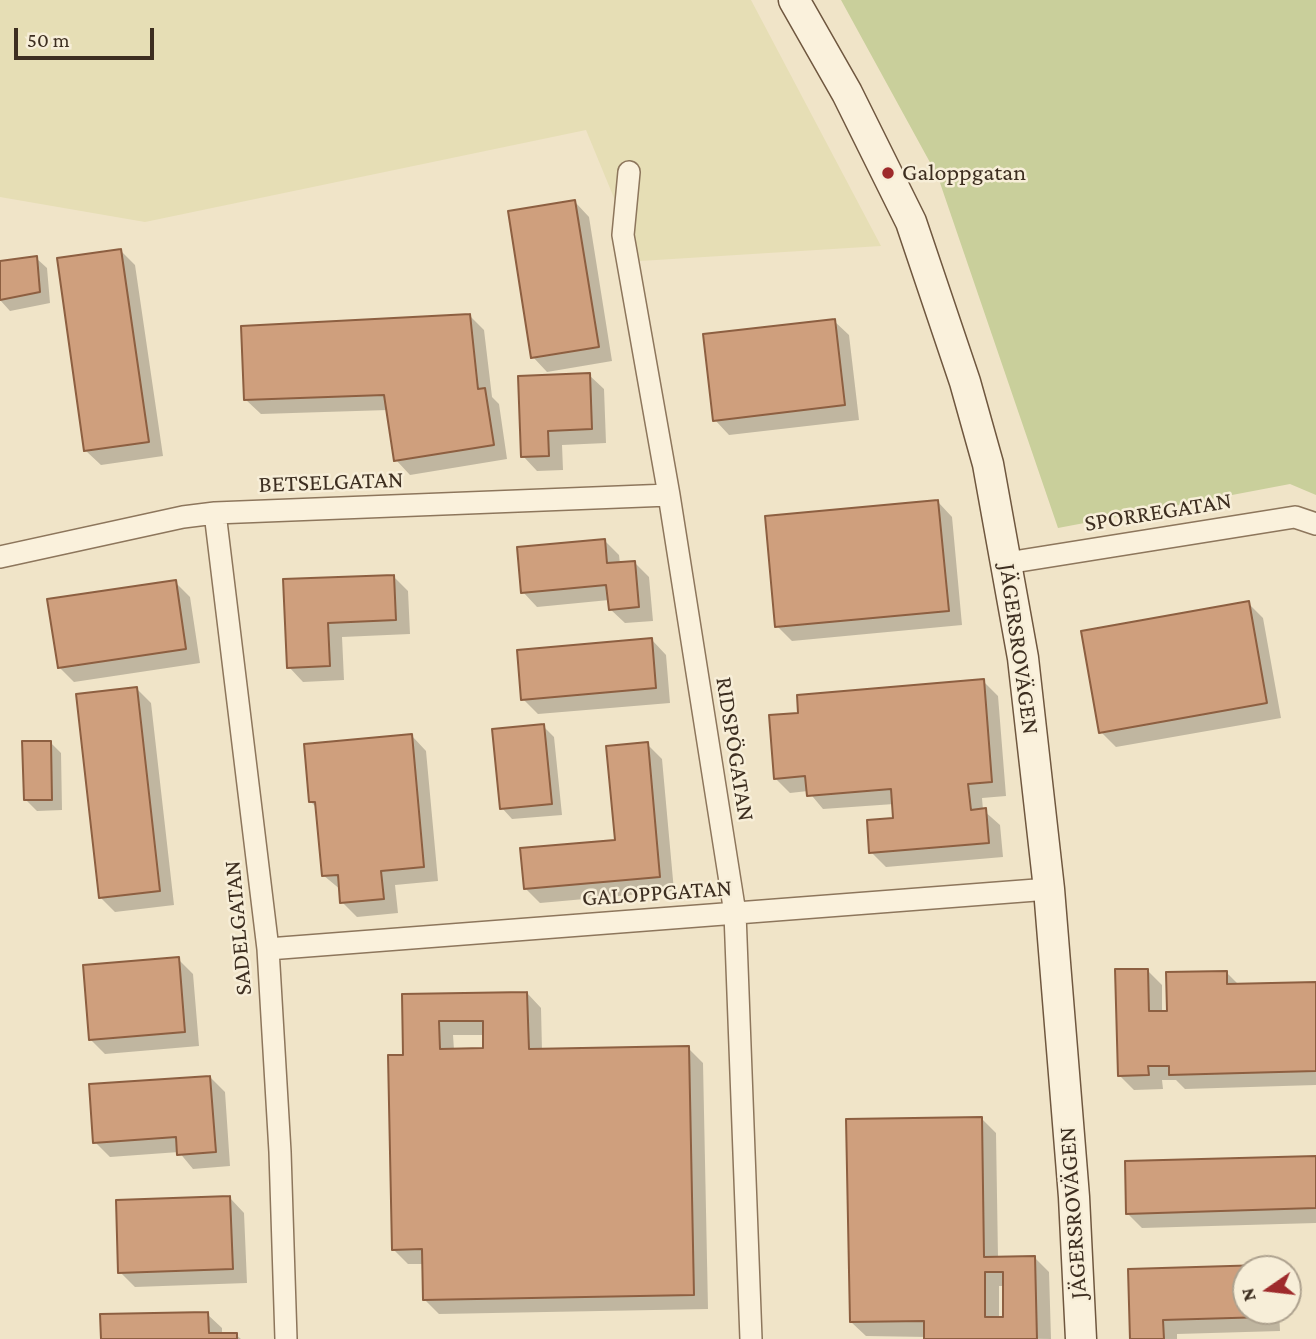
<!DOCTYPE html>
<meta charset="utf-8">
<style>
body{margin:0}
#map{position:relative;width:1316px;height:1339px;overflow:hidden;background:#f0e4c8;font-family:"Crimson Pro",serif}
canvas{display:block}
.north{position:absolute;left:1232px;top:1255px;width:70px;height:70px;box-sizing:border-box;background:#f7eed8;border:2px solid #ada18e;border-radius:50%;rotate:256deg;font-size:19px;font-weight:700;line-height:28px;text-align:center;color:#3d2e20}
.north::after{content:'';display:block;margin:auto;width:24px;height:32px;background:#9e2a2b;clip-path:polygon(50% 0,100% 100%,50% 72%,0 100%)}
.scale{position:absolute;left:14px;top:28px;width:140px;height:32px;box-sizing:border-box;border:4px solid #3d2e20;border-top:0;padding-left:9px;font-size:21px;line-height:24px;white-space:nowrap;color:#3d2e20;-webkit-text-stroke:5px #f7eed8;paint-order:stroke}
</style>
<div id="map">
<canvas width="1316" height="1339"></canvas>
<div class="north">N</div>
<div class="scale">50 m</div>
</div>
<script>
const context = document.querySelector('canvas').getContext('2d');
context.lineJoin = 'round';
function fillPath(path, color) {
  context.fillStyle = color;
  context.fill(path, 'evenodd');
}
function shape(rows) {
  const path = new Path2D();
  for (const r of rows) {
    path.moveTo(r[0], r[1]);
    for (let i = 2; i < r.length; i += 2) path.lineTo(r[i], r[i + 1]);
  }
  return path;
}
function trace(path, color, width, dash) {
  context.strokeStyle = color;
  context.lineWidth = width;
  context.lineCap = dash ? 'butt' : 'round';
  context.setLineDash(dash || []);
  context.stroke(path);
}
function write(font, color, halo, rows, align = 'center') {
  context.font = font + ' "Crimson Pro",serif';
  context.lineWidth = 5;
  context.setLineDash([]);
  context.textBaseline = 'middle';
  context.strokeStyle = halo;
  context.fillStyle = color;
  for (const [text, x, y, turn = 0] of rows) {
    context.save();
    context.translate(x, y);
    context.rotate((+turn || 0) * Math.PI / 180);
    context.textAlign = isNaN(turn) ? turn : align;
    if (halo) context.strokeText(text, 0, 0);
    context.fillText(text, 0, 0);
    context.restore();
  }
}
fillPath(shape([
 [0,0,751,0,881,246,640,261,586,130,145,222,0,197]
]), '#e6deb5');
fillPath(shape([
 [841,0,1316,0,1316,495,1290,484,1058,528,938,177]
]), '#c9cf9b');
fillPath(shape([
 [575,202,589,217,612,361,547,372,533,357],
 [120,250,135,265,163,456,101,465,86,451],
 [36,258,47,268,50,303,10,311,0,300,0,263],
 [469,315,484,330,492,397,499,404,507,459,410,475,396,460,388,410,261,414,246,400],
 [834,321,849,335,859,420,729,435,715,420],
 [589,375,604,389,606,443,562,445,563,470,537,471,523,456],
 [938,502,952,517,962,625,792,641,777,626],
 [604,540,619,555,620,564,634,562,649,577,653,621,625,623,610,609,609,600,537,607,523,592],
 [393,576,408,591,410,634,342,637,344,680,303,682,289,667,285,581],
 [175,582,190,597,200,663,74,682,59,667],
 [1248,603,1263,618,1281,718,1116,747,1101,732],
 [652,640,666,655,670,703,538,714,523,699],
 [983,681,998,696,1006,796,982,798,983,810,1000,825,1003,857,886,867,871,852,895,819,894,804,823,809,808,791,790,793,775,778,800,714],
 [137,689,151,703,174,905,115,912,100,897],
 [543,726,554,737,562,815,512,819,502,808],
 [412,736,426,751,438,881,395,885,398,913,357,917,342,902,341,890,323,875,317,808,311,802],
 [50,742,61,753,62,810,37,811,26,800],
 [647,744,662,759,674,891,540,903,525,888,617,841],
 [178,959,193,974,199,1046,105,1054,90,1039],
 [1147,970,1162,985,1162,1013,1169,1012,1226,972,1239,985,1316,984,1316,1085,1185,1089,1176,1080,1162,1080,1163,1089,1134,1090,1119,1075],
 [527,993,541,1008,542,1051,688,1048,703,1063,708,1309,439,1314,424,1299,424,1264,408,1264,393,1249,405,1057,404,996],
 [453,1035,485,1035,485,1050,454,1050],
 [210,1077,225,1092,230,1166,193,1169,179,1152,110,1157,95,1142],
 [981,1118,996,1133,998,1258,1035,1258,1049,1272,1051,1339,866,1336,851,1322],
 [999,1286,1005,1286,1005,1319,999,1319],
 [1316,1158,1316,1223,1142,1228,1127,1213],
 [230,1198,244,1213,247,1283,135,1287,120,1272],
 [1264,1267,1266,1269,1246,1269,1246,1311,1279,1311,1280,1331,1177,1334,1177,1339,1132,1339,1130,1270],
 [207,1314,222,1328,222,1335,236,1335,241,1339,102,1339]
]), '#0003');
const building = shape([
 [575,200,599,347,531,358,508,211,575,200],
 [121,249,149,442,84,451,57,258,121,249],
 [37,256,40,292,0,300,0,261,37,256],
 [470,314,478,389,485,388,494,445,394,461,384,395,244,400,241,326,470,314],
 [835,319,845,405,713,421,703,334,835,319],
 [590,373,592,429,548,431,549,456,521,457,518,376,590,373],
 [938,500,949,611,775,627,765,516,938,500],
 [605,539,607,563,635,561,639,607,609,610,606,585,521,593,517,547,605,539],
 [394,575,396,620,328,623,330,666,287,668,283,579,394,575],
 [176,580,186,649,58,668,47,599,176,580],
 [1249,601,1267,703,1099,733,1081,631,1249,601],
 [652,638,656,688,521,700,517,650,652,638],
 [984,679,992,782,968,784,971,810,986,808,989,843,869,853,867,820,893,818,891,789,807,796,805,776,774,779,769,715,798,713,797,695,984,679],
 [137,687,160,891,99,898,76,694,137,687],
 [544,724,552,804,500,809,492,729,544,724],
 [412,734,424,867,381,871,384,899,340,903,338,875,322,876,315,802,309,802,304,744,412,734],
 [22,741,51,741,52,800,24,800,22,741],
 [648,742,660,877,524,889,520,848,615,840,606,746,648,742],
 [179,957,185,1032,89,1040,83,965,179,957],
 [1115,969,1148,969,1149,1011,1167,1011,1166,972,1227,971,1227,984,1316,982,1316,1071,1169,1075,1169,1066,1148,1066,1149,1075,1118,1076,1115,969],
 [527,992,529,1049,689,1046,694,1295,423,1300,422,1249,392,1250,388,1055,403,1055,402,994,527,992],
 [439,1021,483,1021,483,1048,440,1049,439,1021],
 [210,1076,216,1152,177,1155,176,1137,93,1143,89,1084,210,1076],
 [982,1117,984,1257,1035,1256,1037,1339,924,1339,924,1321,850,1322,846,1119,982,1117],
 [985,1272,1003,1272,1003,1317,985,1317,985,1272],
 [1316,1156,1316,1208,1126,1214,1125,1161,1316,1156],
 [230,1196,233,1269,118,1273,116,1200,230,1196],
 [1264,1265,1265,1269,1246,1269,1246,1311,1266,1311,1266,1317,1163,1320,1164,1339,1130,1339,1128,1269,1264,1265],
 [208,1312,209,1333,237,1333,237,1339,101,1339,100,1314,208,1312]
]);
fillPath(building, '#cf9f7d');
trace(building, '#8d5f41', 2);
const street = shape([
 [629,172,623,235,669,495,735,913,751,1339],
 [215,513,268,949,280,1152,286,1339],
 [0,557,183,517,215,513,669,495],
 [1007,563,1295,517,1316,524],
 [268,949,1049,889]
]);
const secondary = shape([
 [794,0,847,93,911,222,965,382,988,464,1023,658,1049,889,1074,1197,1081,1339]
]);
trace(street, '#8d765c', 24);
trace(secondary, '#6f573f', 33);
trace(street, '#faf1dc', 21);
trace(secondary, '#faf1dc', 30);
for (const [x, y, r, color] of [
 [888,173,7,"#9e2a2b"]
]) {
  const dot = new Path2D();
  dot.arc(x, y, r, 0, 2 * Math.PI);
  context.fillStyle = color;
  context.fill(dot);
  trace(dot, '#f7eed8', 2.5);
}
write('24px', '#3d2e20', '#f7eed8', [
 ["Galoppgatan",902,173]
], 'left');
write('24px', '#3d2e20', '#f7eed8', [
 ["BETSELGATAN",331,482,-2],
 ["SPORREGATAN",1158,512,-9],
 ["JÄGERSROVÄGEN",1019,649,82],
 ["RIDSPÖGATAN",735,749,81],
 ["GALOPPGATAN",657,893,-4],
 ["SADELGATAN",238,928,-95],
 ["JÄGERSROVÄGEN",1073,1213,-94]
]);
</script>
